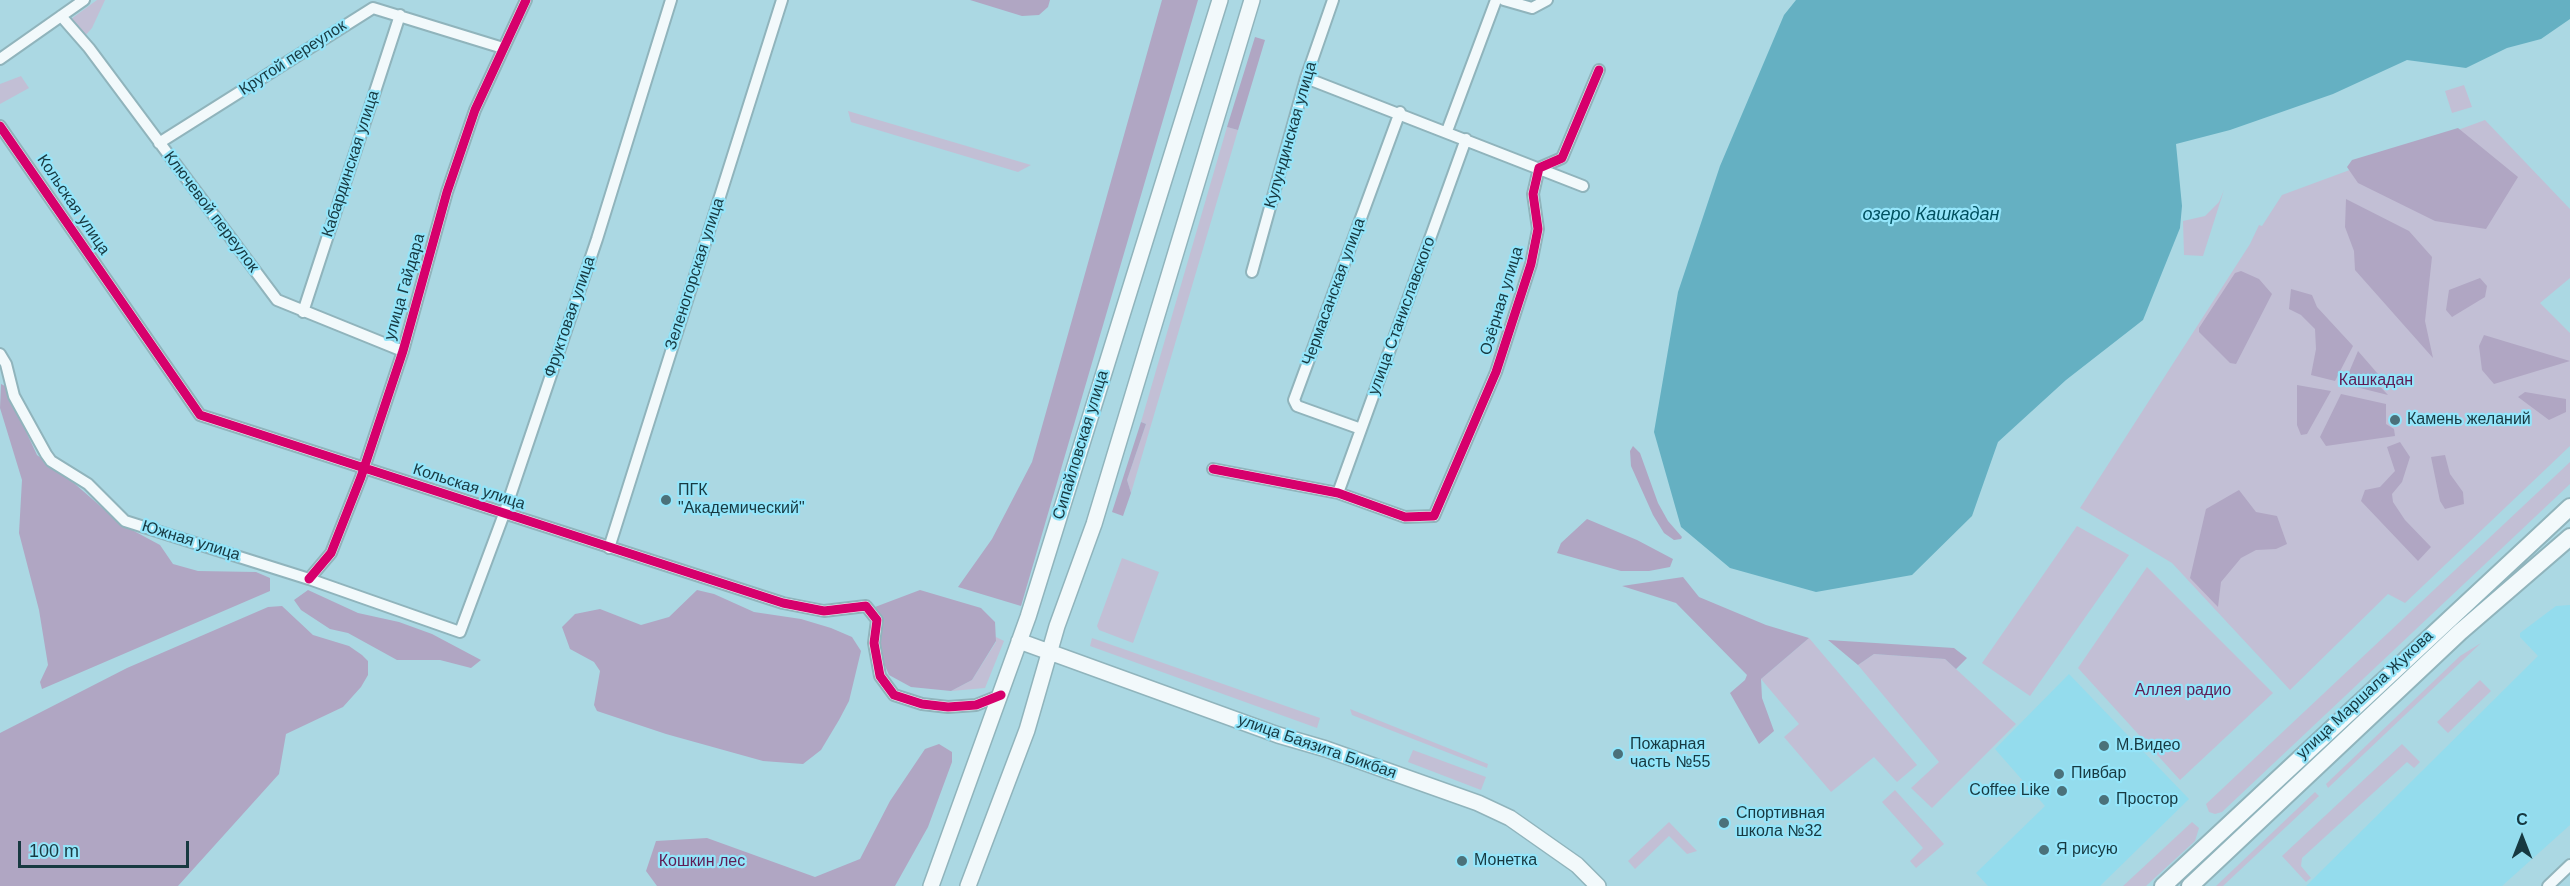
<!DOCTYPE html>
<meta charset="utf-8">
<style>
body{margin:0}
#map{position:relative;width:2570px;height:886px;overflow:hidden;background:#abd8e3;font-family:Arial,sans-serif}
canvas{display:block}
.north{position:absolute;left:2492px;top:808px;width:60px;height:60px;-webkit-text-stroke:4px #94e5fa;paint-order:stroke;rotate:0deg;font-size:16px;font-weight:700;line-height:24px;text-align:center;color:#173941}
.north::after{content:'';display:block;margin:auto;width:21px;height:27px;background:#173941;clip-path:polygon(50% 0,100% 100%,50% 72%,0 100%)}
.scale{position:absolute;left:18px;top:841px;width:171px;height:27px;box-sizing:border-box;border:3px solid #173941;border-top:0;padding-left:8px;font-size:18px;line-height:21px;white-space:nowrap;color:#173941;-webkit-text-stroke:4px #94e5fa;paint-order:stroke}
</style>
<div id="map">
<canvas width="2570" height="886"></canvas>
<div class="north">С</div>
<div class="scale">100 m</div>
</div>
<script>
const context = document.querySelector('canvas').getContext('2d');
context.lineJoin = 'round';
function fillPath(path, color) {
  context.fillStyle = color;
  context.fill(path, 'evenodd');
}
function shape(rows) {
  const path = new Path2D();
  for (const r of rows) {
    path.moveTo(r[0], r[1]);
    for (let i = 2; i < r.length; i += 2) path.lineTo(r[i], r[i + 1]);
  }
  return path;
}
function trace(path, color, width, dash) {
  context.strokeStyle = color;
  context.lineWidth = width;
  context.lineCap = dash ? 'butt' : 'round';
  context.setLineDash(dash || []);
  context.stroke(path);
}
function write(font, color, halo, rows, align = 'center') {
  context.font = font + ' Arial,sans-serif';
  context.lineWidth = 4.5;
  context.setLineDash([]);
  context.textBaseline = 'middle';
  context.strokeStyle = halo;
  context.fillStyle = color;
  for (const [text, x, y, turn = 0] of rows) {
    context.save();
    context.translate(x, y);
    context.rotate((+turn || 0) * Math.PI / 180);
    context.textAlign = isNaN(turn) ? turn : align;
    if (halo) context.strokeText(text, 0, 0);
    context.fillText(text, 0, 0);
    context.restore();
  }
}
fillPath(shape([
 [2570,605,2570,825,2502,886,2306,886,2538,656,2520,637,2520,633,2556,606],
 [2069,674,2189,799,2100,886,1988,886,1976,873,2045,806,1995,749]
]), '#94dced');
fillPath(shape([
 [97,0,105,0,92,28,84,37,71,19],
 [21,76,29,88,0,104,0,84],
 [2464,85,2472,107,2452,113,2445,91],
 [848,111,1031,165,1018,172,851,122],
 [2485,120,2570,209,2570,278,2540,303,2570,333,2570,446,2405,603,2388,594,2290,690,2172,563,2080,508,2250,244,2259,225,2262,226,2282,195],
 [1227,127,1238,130,1131,493,1127,480,1146,424,1141,422],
 [2224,190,2203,256,2184,255,2183,221,2205,216,2219,202],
 [2570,462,2570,484,2222,812,2215,814,2209,812,2206,804],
 [2077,526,2129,555,2030,696,1982,663],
 [1122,558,1159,572,1133,643,1099,630,1097,626],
 [2147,567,2273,693,2180,780,2078,668],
 [996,637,1004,641,985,688,951,691,972,680,996,642],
 [1092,638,1320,718,1317,728,1090,646],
 [1809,638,1917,765,1897,782,1874,757,1831,792,1784,737,1799,724,1761,679],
 [2481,643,2328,788,2326,784,2460,656],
 [1874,654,1945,659,2016,724,1932,808,1911,788,1939,762,1858,665],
 [2480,680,2491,691,2448,733,2437,722],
 [1350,709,1488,764,1487,768,1352,715],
 [2402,744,2420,762,2414,768,2407,762,2302,858,2301,866,2311,878,2306,882,2282,856],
 [1413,750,1486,777,1481,790,1408,762],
 [1895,790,1944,844,1916,868,1910,861,1923,848,1882,802],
 [2315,792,2319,796,2223,886,2216,886],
 [1669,822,1697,851,1687,854,1669,836,1635,869,1628,861],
 [2192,822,2199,828,2195,841,2146,886,2123,886]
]), '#c2bfd5');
fillPath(shape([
 [970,0,1050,0,1048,7,1039,15,1022,16],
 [1162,0,1198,0,1021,606,958,587,992,539,1032,462],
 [1255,37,1265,40,1238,130,1227,127],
 [2458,128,2518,177,2486,229,2435,221,2358,183,2347,167,2352,160],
 [2346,199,2409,231,2432,257,2425,321,2433,358,2355,270,2354,251,2345,227],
 [2241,271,2259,279,2272,294,2236,364,2230,363,2199,332,2199,328,2235,273],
 [2480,278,2487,286,2485,297,2452,317,2446,310,2449,290],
 [2291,289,2312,295,2317,307,2353,346,2335,381,2311,375,2316,349,2315,329,2301,315,2289,309],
 [2484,335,2570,361,2494,384,2482,370,2479,346],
 [2358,351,2378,374,2373,379,2388,395,2344,384],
 [1,384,5,386,37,455,75,484,121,524,160,545,173,564,198,571,256,572,270,578,270,591,42,689,40,682,48,665,39,610,19,533,22,480,0,408],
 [2297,385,2331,391,2307,434,2301,435,2297,425],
 [2525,392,2566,399,2566,412,2549,420,2518,397],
 [2341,394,2386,404,2386,424,2394,429,2395,436,2326,446,2320,437],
 [1141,422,1146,424,1127,480,1131,493,1123,516,1112,512],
 [2400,442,2410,457,2402,482,2392,494,2393,502,2405,520,2431,547,2418,561,2361,501,2365,490,2380,487,2395,471,2387,447],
 [1633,446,1640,453,1658,503,1668,521,1682,537,1681,539,1674,540,1664,533,1653,515,1631,466,1630,451],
 [2445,455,2450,474,2463,492,2464,504,2445,509,2440,501,2431,457],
 [2239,490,2256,512,2277,516,2287,544,2276,549,2256,550,2241,558,2221,582,2218,607,2190,578,2206,509],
 [1587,519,1637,540,1673,559,1670,567,1649,571,1621,571,1557,553,1561,543],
 [1683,577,1699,597,1766,625,1809,638,1761,679,1762,698,1774,731,1759,744,1730,693,1745,680,1747,675,1676,603,1622,586],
 [308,590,358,613,399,622,432,634,481,660,471,668,440,660,397,660,348,633,330,629,301,610,294,600],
 [697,590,714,594,754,612,801,619,831,628,852,637,861,651,849,701,839,720,821,750,803,764,763,761,666,734,597,711,594,705,600,671,594,662,570,649,562,627,575,614,600,609,641,625,669,617],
 [920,590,981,608,995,622,996,641,972,680,951,691,911,687,889,675,879,652,880,615,875,607],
 [282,606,313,635,349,646,362,655,368,661,368,675,361,687,343,707,286,734,279,774,178,886,0,886,0,733,127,668,268,607],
 [1828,640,1954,648,1967,658,1956,669,1945,659,1874,654,1858,665],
 [939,744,952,752,952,762,928,827,895,886,657,886,646,871,656,841,707,838,815,877,860,859,890,801,925,749]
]), '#b0a6c3');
fillPath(shape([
 [1796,0,2570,0,2570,19,2541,39,2507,48,2466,68,2407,60,2333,94,2230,130,2176,144,2182,206,2180,228,2143,320,2066,380,1998,442,1972,516,1912,575,1816,592,1730,568,1681,527,1654,432,1678,292,1720,166,1784,15]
]), '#65b0c2');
const minor = shape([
 [1504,0,1532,8,1547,0],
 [61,16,89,48,277,300,403,351],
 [0,59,84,0],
 [1306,78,1583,186],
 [0,126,200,415,783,603,824,611,866,606,877,620,874,643,880,676,894,695,922,704,948,707,976,705,1001,695],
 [1447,131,1496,0],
 [159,143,373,8,503,48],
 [1252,272,1306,78,1333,0],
 [303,312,400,15],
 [0,354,6,364,14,396,46,454,51,461,88,484,125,521,309,579,460,632,504,514,597,239,671,0],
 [1361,429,1297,406,1294,400,1400,112],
 [1213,469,1338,493,1405,517,1434,516,1496,372,1531,264,1538,229,1533,194,1539,168,1562,158,1599,70],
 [1338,493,1466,139],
 [609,548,782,0],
 [309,579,331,553,361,477,403,351,447,192,475,110,526,0],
 [2548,886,2570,865]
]);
const secondary = shape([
 [1019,641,1278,735,1326,749,1478,803,1510,818,1577,865,1598,886],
 [931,886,1028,617,1220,0],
 [968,886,1027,730,1057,626,1094,524,1252,0]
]);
const primary = shape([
 [2163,886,2570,507],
 [2190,886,2460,632,2570,537]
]);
trace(minor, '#90b4bc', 14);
trace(secondary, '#90b4bc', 18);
trace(primary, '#90b4bc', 20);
trace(minor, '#f2f9fb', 10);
trace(secondary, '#f2f9fb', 15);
trace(primary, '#f2f9fb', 16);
trace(shape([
 [0,126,200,415,783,603,824,611,866,606,877,620,874,643,880,676,894,695,922,704,948,707,976,705,1001,695],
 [1213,469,1338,493,1405,517,1434,516,1496,372,1531,264,1538,229,1533,194,1539,168,1562,158,1599,70],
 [309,579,331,553,361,477,403,351,447,192,475,110,526,0]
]), '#d6006c', 9);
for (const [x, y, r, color] of [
 [2395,420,6,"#4b717a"],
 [666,500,6,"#4b717a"],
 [2104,746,6,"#4b717a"],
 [1618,754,6,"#4b717a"],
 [2059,774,6,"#4b717a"],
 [2062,791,6,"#4b717a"],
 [2104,800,6,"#4b717a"],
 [1724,823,6,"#4b717a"],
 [2044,850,6,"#4b717a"],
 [1462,861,6,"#4b717a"]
]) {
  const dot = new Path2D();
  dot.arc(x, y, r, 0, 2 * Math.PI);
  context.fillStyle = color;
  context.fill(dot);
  trace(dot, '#94e5fa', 2);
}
write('16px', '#173941', '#94e5fa', [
 ["Крутой переулок",293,58,-33],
 ["Кулундинская улица",1291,135,-74],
 ["Кабардинская улица",351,164,-72],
 ["Кольская улица",73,205,56],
 ["Ключевой переулок",211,212,53],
 ["Зеленогорская улица",695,274,-72],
 ["улица Гайдара",405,287,-74],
 ["Чермасанская улица",1334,292,-70],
 ["Озёрная улица",1502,301,-73],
 ["улица Станиславского",1402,316,-70],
 ["Фруктовая улица",570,317,-71],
 ["Сипайловская улица",1081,445,-73],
 ["Кольская улица",469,487,18],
 ["Южная улица",191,541,17],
 ["улица Маршала Жукова",2365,695,-43],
 ["улица Баязита Бикбая",1317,747,19]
]);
write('16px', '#5f1c54', '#94e5fa', [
 ["Кашкадан",2376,381],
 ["Аллея радио",2183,691],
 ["Кошкин лес",702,862]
]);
write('16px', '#173941', '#94e5fa', [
 ["Камень желаний",2407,420],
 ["ПГК",678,491],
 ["\"Академический\"",678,509],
 ["Пожарная",1630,745],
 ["часть №55",1630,763],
 ["М.Видео",2116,746],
 ["Пивбар",2071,774],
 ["Coffee Like",2050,791,"right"],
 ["Простор",2116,800],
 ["Спортивная",1736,814],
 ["школа №32",1736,832],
 ["Я рисую",2056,850],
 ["Монетка",1474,861]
], 'left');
write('italic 18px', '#00505f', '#94e5fa', [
 ["озеро Кашкадан",1931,215]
]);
</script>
